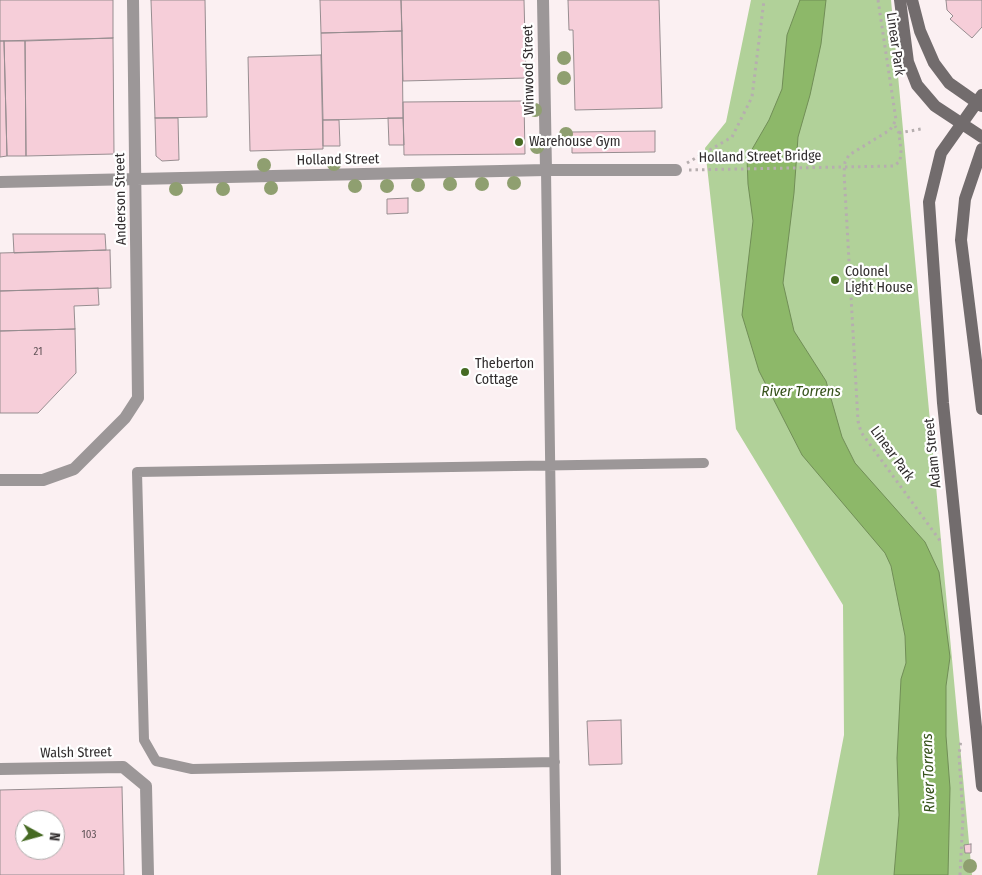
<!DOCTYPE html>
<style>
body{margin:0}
#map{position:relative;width:982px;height:875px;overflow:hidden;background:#fbf0f2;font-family:"Fira Sans Condensed",sans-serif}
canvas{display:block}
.north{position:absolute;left:15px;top:810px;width:50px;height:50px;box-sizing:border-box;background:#fff;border:1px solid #adabab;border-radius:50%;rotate:97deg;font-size:14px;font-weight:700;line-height:20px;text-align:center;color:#312d2e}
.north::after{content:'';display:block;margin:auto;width:18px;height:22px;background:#466a23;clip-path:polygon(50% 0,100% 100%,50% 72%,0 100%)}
</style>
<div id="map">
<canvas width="982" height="875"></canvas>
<div class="north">N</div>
</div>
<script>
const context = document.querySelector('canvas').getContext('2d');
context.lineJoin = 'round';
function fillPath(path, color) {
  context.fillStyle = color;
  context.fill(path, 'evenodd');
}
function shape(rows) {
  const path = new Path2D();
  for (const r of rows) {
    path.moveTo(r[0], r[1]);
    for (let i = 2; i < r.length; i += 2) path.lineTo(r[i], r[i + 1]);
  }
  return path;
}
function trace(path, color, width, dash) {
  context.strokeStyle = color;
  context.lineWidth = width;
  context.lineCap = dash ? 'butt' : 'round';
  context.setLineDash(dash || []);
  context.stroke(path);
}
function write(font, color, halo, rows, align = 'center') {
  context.font = font + ' "Fira Sans Condensed",sans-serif';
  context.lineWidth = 4.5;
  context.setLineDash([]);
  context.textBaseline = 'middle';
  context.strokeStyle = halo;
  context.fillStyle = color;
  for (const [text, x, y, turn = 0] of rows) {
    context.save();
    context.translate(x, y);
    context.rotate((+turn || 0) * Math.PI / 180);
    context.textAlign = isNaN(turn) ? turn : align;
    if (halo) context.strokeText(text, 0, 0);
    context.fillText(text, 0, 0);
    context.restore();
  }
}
fillPath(shape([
 [751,0,891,0,972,875,817,875,844,735,843,605,736,429,705,148,726,122]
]), '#b1d199');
const water = shape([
 [800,0,826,0,821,44,810,95,798,137,794,193,783,283,794,331,826,381,842,437,855,463,925,542,939,572,950,657,946,686,946,736,950,788,948,875,894,875,899,815,897,758,901,679,906,663,905,636,891,566,885,553,802,455,759,371,742,315,753,221,748,184,747,158,769,120,782,89,787,35,800,0]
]);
fillPath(water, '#8db869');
trace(water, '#718e57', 1);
const building = shape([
 [0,0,113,0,113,38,0,41,0,0],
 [151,0,205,0,207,117,155,118,151,0],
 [320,0,401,0,402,31,321,33,320,0],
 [401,0,524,0,526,78,403,81,401,0],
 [568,0,659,0,662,108,575,110,573,30,569,30,568,0],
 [946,0,982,0,982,27,972,38,950,19,953,16,947,10,946,0],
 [402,31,403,118,323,120,321,33,402,31],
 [113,38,114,154,26,156,25,41,113,38],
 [0,41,4,41,7,156,0,157,0,41],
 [4,41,25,41,26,156,7,156,4,41],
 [321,55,323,149,250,151,248,57,321,55],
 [524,101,525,154,404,155,403,102,524,101],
 [155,118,178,118,179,160,162,161,156,156,155,118],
 [388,118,403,118,404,145,389,145,388,118],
 [323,120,339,120,340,146,323,146,323,120],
 [655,131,655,152,572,153,572,132,655,131],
 [408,198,408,213,387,214,387,199,408,198],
 [13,234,105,234,106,250,14,253,13,234],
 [110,250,111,288,0,291,0,253,110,250],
 [98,288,99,305,74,306,75,329,0,331,0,291,98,288],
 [75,329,76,373,38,413,0,413,0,331,75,329],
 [621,720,622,764,589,765,587,721,621,720],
 [122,787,124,875,0,875,0,790,122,787],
 [25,820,55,820,55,850,25,850,25,820],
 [971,844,971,853,965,853,964,845,971,844]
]);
fillPath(building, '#f6ced9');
trace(building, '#978d90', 1);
trace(shape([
 [878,0,896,120,890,130,849,155,845,162,844,172,858,421,861,432,941,542],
 [899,133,921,129],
 [687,163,732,137,752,97,764,0],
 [689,170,894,166,900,161,901,151,899,133,895,126],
 [960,875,963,817,959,755,961,739]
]), '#b6aeaf', 3, [2.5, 4]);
trace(shape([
 [546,170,556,875],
 [555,762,192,769,156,761,144,740,137,472,704,463]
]), '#9c9798', 10);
trace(shape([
 [543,0,546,170],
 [0,182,546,170,676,170],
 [0,480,43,480,74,469,125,418,138,398,133,0],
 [0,769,123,767,146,786,148,875]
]), '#9c9798', 12);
trace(shape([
 [900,0,908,62,917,85,935,106,982,137],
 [912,0,920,31,934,63,949,83,982,106],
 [982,95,941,153,929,202,943,403,982,786],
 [982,149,965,199,961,240,982,409]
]), '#726c6d', 12);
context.fillStyle = '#8f9f70';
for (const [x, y] of [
 [564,58],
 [564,78],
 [535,110],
 [566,134],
 [537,147],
 [334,164],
 [264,165],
 [514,183],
 [450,184],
 [482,184],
 [418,185],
 [355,186],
 [387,186],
 [271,188],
 [176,189],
 [223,189],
 [970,866]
]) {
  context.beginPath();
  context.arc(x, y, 7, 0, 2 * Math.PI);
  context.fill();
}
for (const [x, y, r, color] of [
 [519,142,5,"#466a23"],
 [835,280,5,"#466a23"],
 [465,372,5,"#466a23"]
]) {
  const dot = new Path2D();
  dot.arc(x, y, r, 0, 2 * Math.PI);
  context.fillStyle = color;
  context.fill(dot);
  trace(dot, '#fff', 2);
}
write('11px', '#625559', null, [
 ["21",38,352],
 ["103",89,835]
]);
write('14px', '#312d2e', '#fff', [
 ["Linear Park",895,44,82],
 ["Winwood Street",529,70,-91],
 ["Holland Street Bridge",760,157,-1],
 ["Holland Street",338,160,-1],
 ["Anderson Street",121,199,-91],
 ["Adam Street",933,453,-96],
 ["Linear Park",892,454,54],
 ["Walsh Street",76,753,-1]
]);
write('14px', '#312d2e', '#fff', [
 ["Warehouse Gym",529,142],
 ["Colonel",845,272],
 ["Light House",845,288],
 ["Theberton",475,364],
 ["Cottage",475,380]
], 'left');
write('italic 15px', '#36521b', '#fff', [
 ["River Torrens",801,392],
 ["River Torrens",929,773,-92]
]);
</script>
